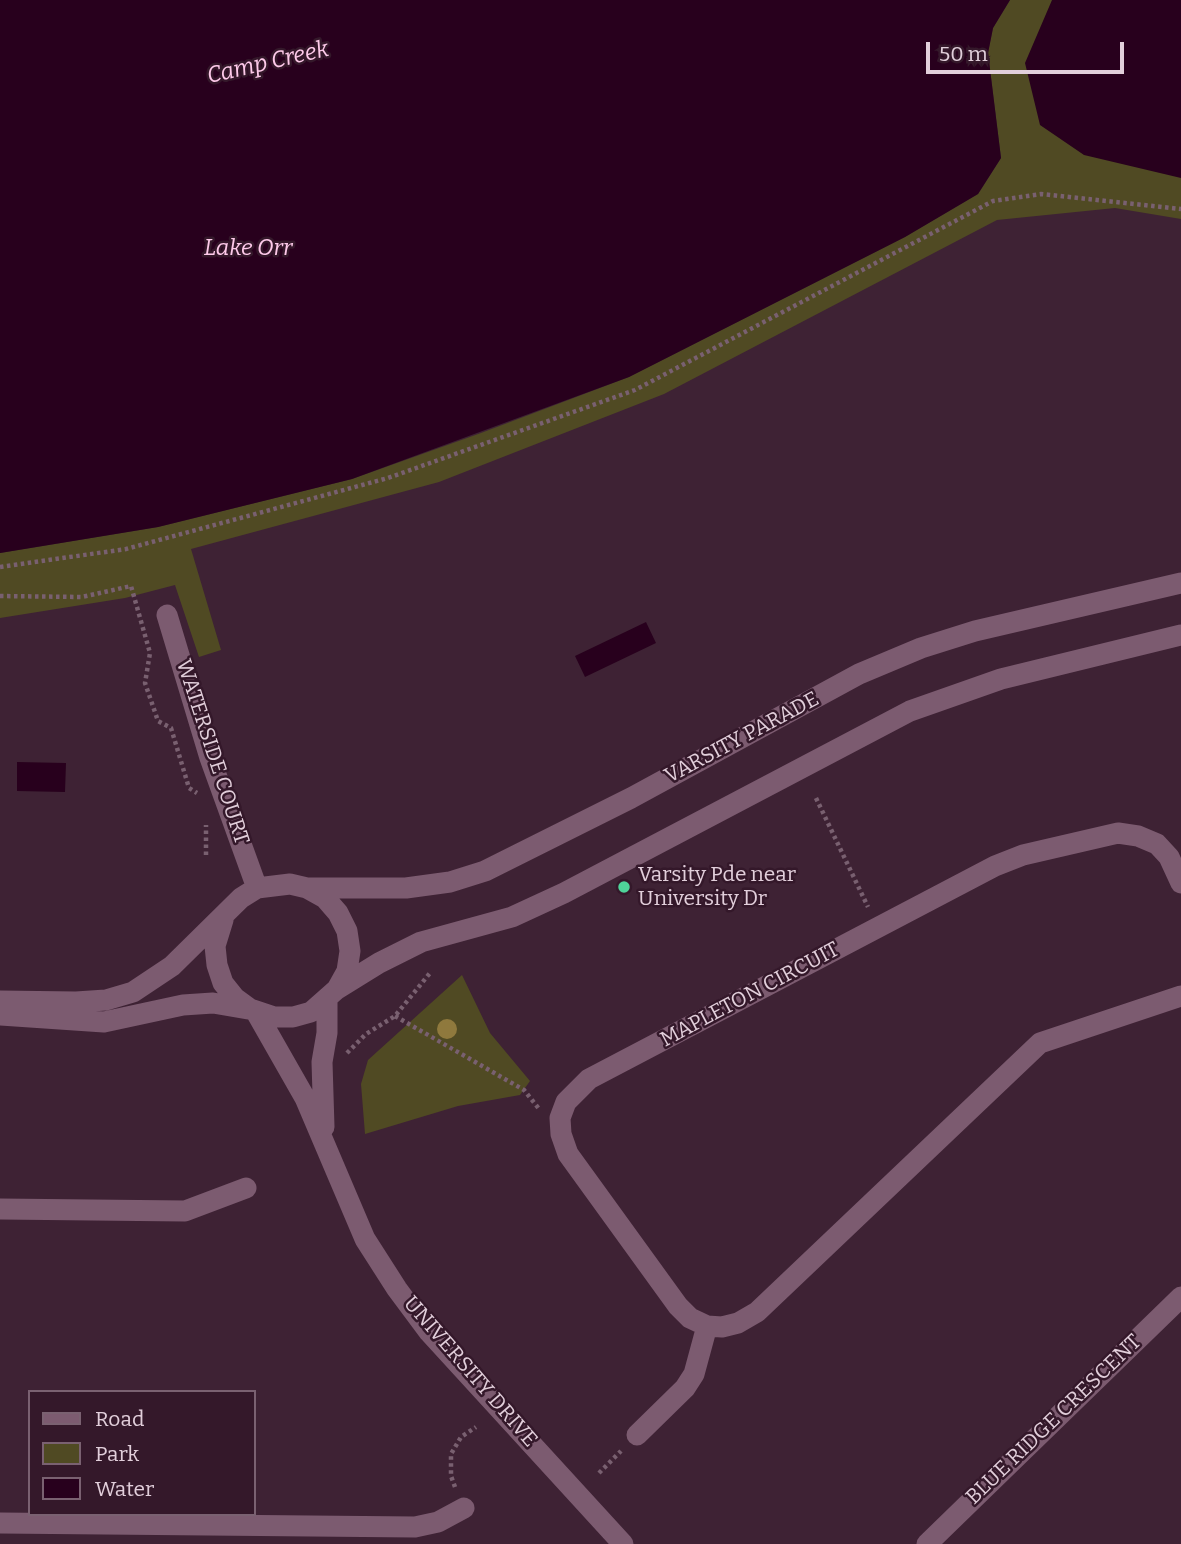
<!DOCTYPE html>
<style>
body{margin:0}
#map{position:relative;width:1181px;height:1544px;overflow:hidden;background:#3e2234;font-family:Bitter,serif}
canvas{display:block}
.legend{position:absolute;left:28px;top:1390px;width:228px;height:126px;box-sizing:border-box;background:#34182a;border:2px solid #7a6171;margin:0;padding:9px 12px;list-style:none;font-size:21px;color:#e2cfdb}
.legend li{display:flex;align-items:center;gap:14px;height:35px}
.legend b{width:35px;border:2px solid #7a6171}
.scale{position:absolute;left:926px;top:42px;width:198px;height:32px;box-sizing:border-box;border:4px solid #e2cfdb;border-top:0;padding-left:9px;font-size:21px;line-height:24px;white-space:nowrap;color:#e2cfdb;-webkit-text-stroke:5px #34182a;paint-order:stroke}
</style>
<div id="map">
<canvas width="1181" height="1544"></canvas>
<ul class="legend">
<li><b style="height:9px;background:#7c5b70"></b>Road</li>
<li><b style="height:19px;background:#504a23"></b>Park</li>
<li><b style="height:19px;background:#28001d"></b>Water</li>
</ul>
<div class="scale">50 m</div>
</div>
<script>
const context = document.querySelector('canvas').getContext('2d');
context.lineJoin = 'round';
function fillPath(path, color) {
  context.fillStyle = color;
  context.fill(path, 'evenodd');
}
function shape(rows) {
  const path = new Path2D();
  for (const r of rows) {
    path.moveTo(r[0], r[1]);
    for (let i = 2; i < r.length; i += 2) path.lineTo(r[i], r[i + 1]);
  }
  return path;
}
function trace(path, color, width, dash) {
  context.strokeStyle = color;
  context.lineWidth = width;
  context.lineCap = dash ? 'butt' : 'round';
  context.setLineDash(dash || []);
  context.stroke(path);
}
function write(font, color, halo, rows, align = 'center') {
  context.font = font + ' Bitter,serif';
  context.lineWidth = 5;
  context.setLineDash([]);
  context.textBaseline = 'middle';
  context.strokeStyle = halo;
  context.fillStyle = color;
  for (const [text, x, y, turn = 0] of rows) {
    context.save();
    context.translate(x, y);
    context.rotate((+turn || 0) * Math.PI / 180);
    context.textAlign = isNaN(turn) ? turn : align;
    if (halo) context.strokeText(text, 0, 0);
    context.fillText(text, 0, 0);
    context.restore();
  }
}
fillPath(shape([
 [1010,0,1181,0,1181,219,1115,208,997,220,664,394,439,482,191,549,221,650,199,657,175,585,125,598,0,618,0,553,158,527,352,479,481,433,629,377,905,237,978,194,1001,158,988,53,993,28],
 [462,975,490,1033,530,1081,520,1095,458,1106,365,1134,361,1084,368,1060]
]), '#504a23');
fillPath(shape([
 [0,0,1010,0,993,28,988,53,1001,158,978,194,905,237,629,377,352,479,158,527,0,553],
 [1052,0,1181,0,1181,178,1084,155,1040,125,1025,63],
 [646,622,656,643,585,677,575,656],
 [17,762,66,763,65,792,17,791]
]), '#28001d');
trace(shape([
 [0,567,126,549,388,478,635,390,993,201,1041,194,1181,209],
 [0,596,82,597,131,586,150,653,145,683,158,721,171,728,189,788,197,793],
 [816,798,868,907],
 [206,855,206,825],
 [395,1016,524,1090,540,1110],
 [347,1053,366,1034,395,1016,430,973],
 [599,1473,621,1451],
 [455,1487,451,1476,451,1454,461,1437,476,1427]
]), '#796070', 4.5, [3.5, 3.5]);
trace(shape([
 [167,615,210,758,257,888],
 [1181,883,1169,857,1157,844,1138,836,1118,833,1023,855,995,866,589,1079,566,1102,560,1118,561,1134,568,1154,678,1306,690,1318,707,1326,722,1327,738,1323,757,1312,1040,1043,1181,996],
 [223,920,215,946,217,965,223,983,235,998,250,1009,274,1017,293,1017,311,1012,337,989,347,971,350,951,347,931,338,913,325,898,307,888],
 [337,989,379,963,421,942,512,917,564,893,910,711,1001,679,1181,635],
 [0,1001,76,1002,106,1000,133,992,172,966,241,898,257,888,290,884,307,888,406,888,450,882,485,871,631,798,859,674,921,648,975,631,1181,583],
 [256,1012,305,1098,365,1239,397,1289,429,1332,623,1544],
 [0,1015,104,1022,183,1005,213,1003,248,1009],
 [324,1127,322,1062,327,1033,327,1001],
 [0,1209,185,1211,246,1188],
 [637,1435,685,1388,694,1374,707,1326],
 [0,1523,415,1527,438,1522,464,1508],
 [927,1544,1181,1297]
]), '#7c5b70', 21);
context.fillStyle = '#8f793d';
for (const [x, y] of [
 [447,1029]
]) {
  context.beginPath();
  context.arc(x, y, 10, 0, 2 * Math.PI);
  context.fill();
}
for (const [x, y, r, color] of [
 [624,887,7,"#4fd399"]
]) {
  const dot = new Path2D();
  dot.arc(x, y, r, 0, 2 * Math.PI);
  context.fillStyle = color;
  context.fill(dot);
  trace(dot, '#34182a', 2.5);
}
write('21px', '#e2cfdb', '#34182a', [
 ["VARSITY PARADE",742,738,-28],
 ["WATERSIDE COURT",212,752,72],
 ["MAPLETON CIRCUIT",750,995,-28],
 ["UNIVERSITY DRIVE",470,1372,49],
 ["BLUE RIDGE CRESCENT",1054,1420,-44]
]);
write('21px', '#e2cfdb', '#34182a', [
 ["Varsity Pde near",638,875],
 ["University Dr",638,899]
], 'left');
write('italic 23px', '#fecaea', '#34182a', [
 ["Camp Creek",268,63,-13],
 ["Lake Orr",248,249]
]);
</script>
